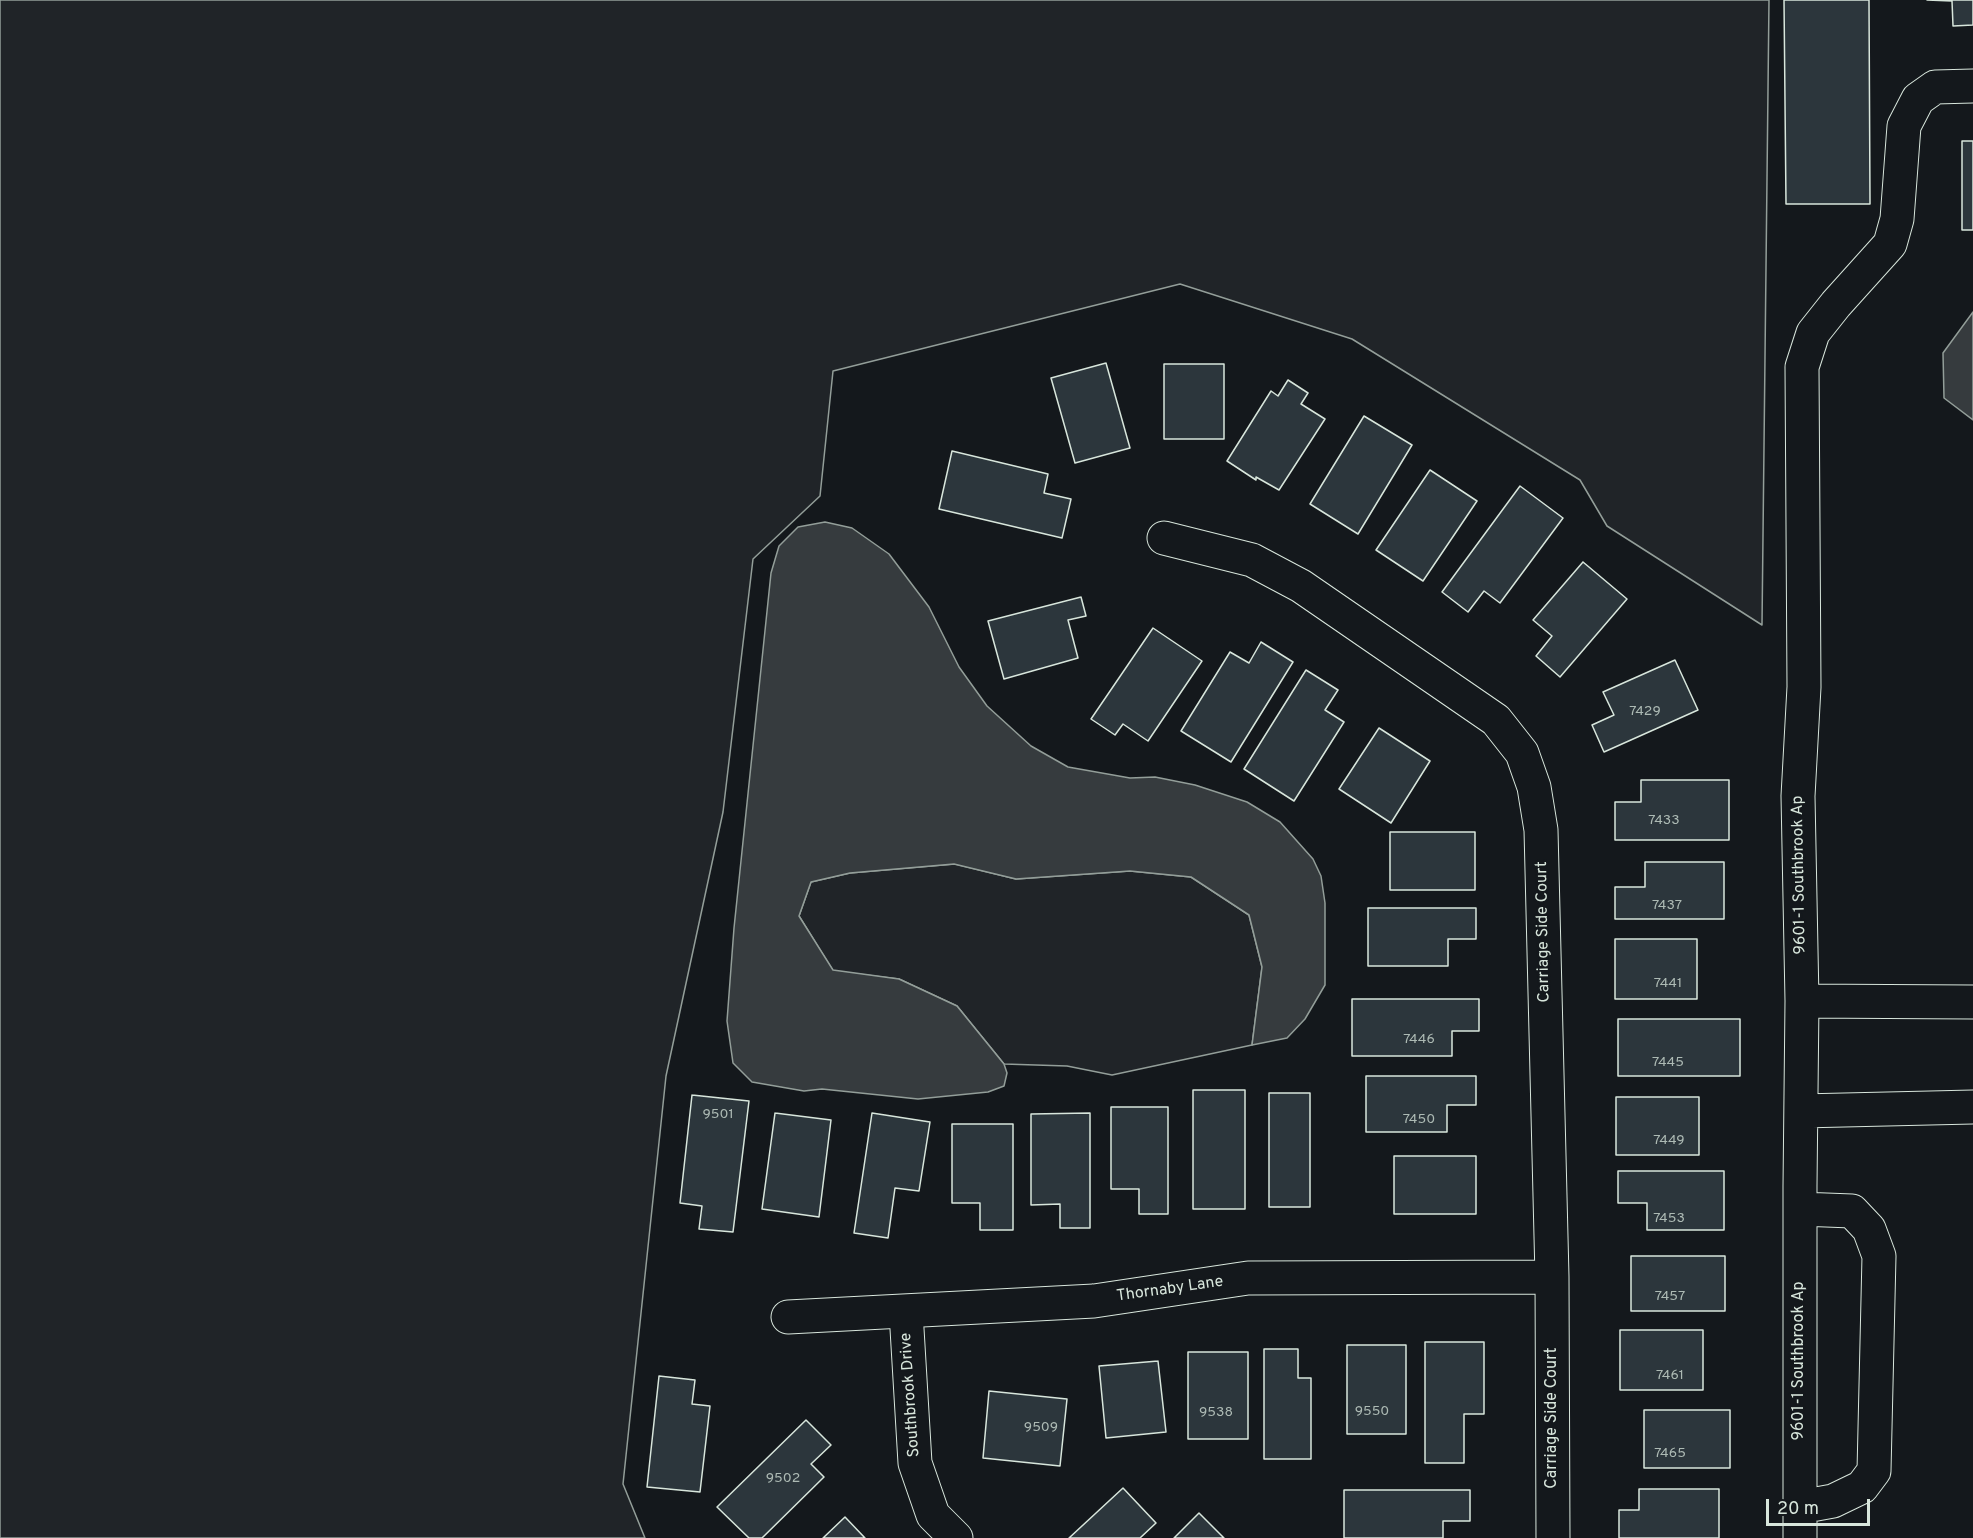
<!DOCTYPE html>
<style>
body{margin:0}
#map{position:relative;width:1973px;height:1538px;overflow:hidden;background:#14181c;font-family:Overpass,sans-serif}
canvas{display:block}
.scale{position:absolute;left:1766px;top:1499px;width:104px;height:27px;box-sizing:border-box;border:3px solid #d8e6dc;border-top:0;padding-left:8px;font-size:18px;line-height:21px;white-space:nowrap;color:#d8e6dc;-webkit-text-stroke:4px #14181c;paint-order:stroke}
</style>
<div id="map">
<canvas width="1973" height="1538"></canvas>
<div class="scale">20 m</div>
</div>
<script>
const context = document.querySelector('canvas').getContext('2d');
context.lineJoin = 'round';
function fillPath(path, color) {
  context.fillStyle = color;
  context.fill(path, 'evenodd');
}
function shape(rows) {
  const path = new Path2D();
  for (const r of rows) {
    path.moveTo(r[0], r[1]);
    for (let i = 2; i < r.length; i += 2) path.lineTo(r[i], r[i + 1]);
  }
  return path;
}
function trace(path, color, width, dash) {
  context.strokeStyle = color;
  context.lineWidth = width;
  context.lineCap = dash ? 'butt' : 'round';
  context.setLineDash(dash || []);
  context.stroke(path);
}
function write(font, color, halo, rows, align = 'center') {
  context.font = font + ' Overpass,sans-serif';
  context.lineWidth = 4.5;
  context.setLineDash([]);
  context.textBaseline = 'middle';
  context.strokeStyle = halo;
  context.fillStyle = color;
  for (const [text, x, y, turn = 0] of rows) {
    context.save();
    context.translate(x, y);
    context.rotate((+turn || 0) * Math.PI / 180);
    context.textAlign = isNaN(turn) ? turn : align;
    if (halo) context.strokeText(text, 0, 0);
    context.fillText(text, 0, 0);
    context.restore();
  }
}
const green = shape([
 [0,0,1769,0,1762,625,1607,526,1580,480,1352,339,1180,284,833,371,820,496,753,559,723,812,666,1076,623,1484,645,1538,0,1538,0,0],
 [955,864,1016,879,1130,871,1191,877,1249,915,1262,967,1252,1045,1112,1075,1067,1066,1004,1064,957,1006,899,979,833,971,799,916,811,882,850,873,955,864]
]);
fillPath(green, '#202428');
trace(green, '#939e99', 1.5);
const water = shape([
 [1973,312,1973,420,1944,398,1943,353,1973,312],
 [825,522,852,528,889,554,929,607,959,667,987,706,1031,746,1068,767,1130,778,1155,777,1195,785,1247,802,1280,822,1313,859,1321,876,1325,903,1325,985,1305,1019,1287,1038,1252,1045,1262,967,1249,915,1191,877,1130,871,1016,879,954,864,850,873,811,882,799,916,833,970,899,979,957,1006,1004,1064,1007,1073,1004,1086,988,1092,918,1099,822,1089,804,1091,752,1082,733,1063,727,1021,734,928,771,573,779,546,798,527,825,522]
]);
fillPath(water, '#363b3e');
trace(water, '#939e99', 1.5);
const building = shape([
 [1784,0,1869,0,1870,204,1786,204,1784,0],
 [1927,0,1973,0,1973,25,1953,26,1952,1,1927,0],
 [1962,141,1973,141,1973,230,1962,230,1962,141],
 [1106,363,1130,448,1075,463,1051,378,1106,363],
 [1164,364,1224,364,1224,439,1164,439,1164,364],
 [1288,380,1308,393,1301,404,1325,419,1279,490,1256,477,1256,480,1227,461,1271,391,1278,396,1288,380],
 [1364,416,1412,445,1358,534,1310,504,1364,416],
 [952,451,1048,474,1044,493,1071,499,1062,538,939,509,952,451],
 [1430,470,1477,501,1423,581,1376,550,1430,470],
 [1520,486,1563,518,1500,603,1484,591,1468,612,1442,592,1520,486],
 [1583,562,1627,599,1560,677,1536,656,1552,636,1533,620,1583,562],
 [1081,597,1086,616,1068,620,1078,658,1004,679,988,621,1081,597],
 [1153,628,1202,661,1148,741,1123,724,1115,735,1091,719,1153,628],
 [1261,642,1293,662,1231,762,1181,731,1230,652,1249,663,1261,642],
 [1675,660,1698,710,1604,752,1592,725,1614,715,1603,692,1675,660],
 [1306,670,1338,690,1325,710,1344,722,1294,801,1244,769,1306,670],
 [1379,728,1430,761,1391,823,1339,789,1379,728],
 [1641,780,1729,780,1729,840,1615,840,1615,802,1641,802,1641,780],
 [1390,832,1475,832,1475,890,1390,890,1390,832],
 [1645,862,1724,862,1724,919,1615,919,1615,887,1645,887,1645,862],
 [1368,908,1476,908,1476,939,1448,939,1448,966,1368,966,1368,908],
 [1615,939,1697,939,1697,999,1615,999,1615,939],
 [1352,999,1479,999,1479,1031,1452,1031,1452,1056,1352,1056,1352,999],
 [1618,1019,1740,1019,1740,1076,1618,1076,1618,1019],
 [1366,1076,1476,1076,1476,1105,1447,1105,1447,1132,1366,1132,1366,1076],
 [1193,1090,1245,1090,1245,1209,1193,1209,1193,1090],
 [1269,1093,1310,1093,1310,1207,1269,1207,1269,1093],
 [692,1095,749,1101,733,1232,699,1229,702,1206,680,1203,692,1095],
 [1616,1097,1699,1097,1699,1155,1616,1155,1616,1097],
 [1111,1107,1168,1107,1168,1214,1139,1214,1139,1189,1111,1189,1111,1107],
 [775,1113,831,1120,819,1217,762,1209,775,1113],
 [872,1113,930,1122,919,1191,895,1188,888,1238,854,1233,872,1113],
 [1090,1113,1090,1228,1060,1228,1060,1204,1031,1205,1031,1114,1090,1113],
 [952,1124,1013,1124,1013,1230,980,1230,980,1203,952,1203,952,1124],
 [1394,1156,1476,1156,1476,1214,1394,1214,1394,1156],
 [1618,1171,1724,1171,1724,1230,1647,1230,1647,1203,1618,1203,1618,1171],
 [1631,1256,1725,1256,1725,1311,1631,1311,1631,1256],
 [1620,1330,1703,1330,1703,1390,1620,1390,1620,1330],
 [1425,1342,1484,1342,1484,1414,1464,1414,1464,1463,1425,1463,1425,1342],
 [1347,1345,1406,1345,1406,1434,1347,1434,1347,1345],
 [1264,1349,1298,1349,1298,1378,1311,1378,1311,1459,1264,1459,1264,1349],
 [1188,1352,1248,1352,1248,1439,1188,1439,1188,1352],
 [1158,1361,1166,1432,1106,1438,1099,1366,1158,1361],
 [659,1376,695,1380,692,1404,710,1406,700,1492,647,1487,659,1376],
 [989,1391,1067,1399,1060,1466,983,1458,989,1391],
 [1644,1410,1730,1410,1730,1468,1644,1468,1644,1410],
 [806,1420,831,1445,811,1464,824,1477,762,1538,749,1538,717,1507,806,1420],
 [1123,1488,1156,1523,1140,1538,1069,1538,1123,1488],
 [1639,1489,1719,1489,1719,1538,1619,1538,1619,1510,1639,1510,1639,1489],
 [1344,1490,1470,1490,1470,1521,1443,1521,1443,1538,1344,1538,1344,1490],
 [1199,1513,1224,1538,1174,1538,1199,1513],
 [845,1517,865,1538,823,1538,845,1517]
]);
fillPath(building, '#2c363c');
trace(building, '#d8e6dc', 1.5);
const minor = shape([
 [1164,538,1252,560,1301,586,1496,720,1522,753,1534,787,1541,830,1552,1277,1553,1538],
 [1802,1001,1973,1002],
 [1801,1111,1973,1107],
 [1800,1209,1852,1211,1869,1229,1879,1256,1874,1471,1862,1487,1833,1501,1800,1507],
 [906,1312,915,1463,933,1515,956,1538],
 [788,1317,1094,1301,1248,1278,1552,1277],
 [1800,1538,1800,1186,1802,1001,1798,796,1804,687,1802,367,1813,333,1836,304,1890,244,1897,219,1904,126,1918,99,1935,87,1973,86]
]);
trace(minor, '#d8e6dc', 35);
trace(minor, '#14181c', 33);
write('14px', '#adbab4', null, [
 ["7429",1645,712],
 ["7433",1664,821],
 ["7437",1667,906],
 ["7441",1668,984],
 ["7446",1419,1040],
 ["7445",1668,1063],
 ["9501",718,1115],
 ["7450",1419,1120],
 ["7449",1669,1141],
 ["7453",1669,1219],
 ["7457",1670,1297],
 ["7461",1670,1376],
 ["9550",1372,1412],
 ["9538",1216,1413],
 ["9509",1041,1428],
 ["7465",1670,1454],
 ["9502",783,1479]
]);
write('16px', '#d8e6dc', '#14181c', [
 ["9601-1 Southbrook Ap",1800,875,-91],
 ["Carriage Side Court",1544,932,-91],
 ["Thornaby Lane",1170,1290,-8],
 ["9601-1 Southbrook Ap",1800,1361,-90],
 ["Southbrook Drive",911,1395,-94],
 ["Carriage Side Court",1553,1418,-90]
]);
</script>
